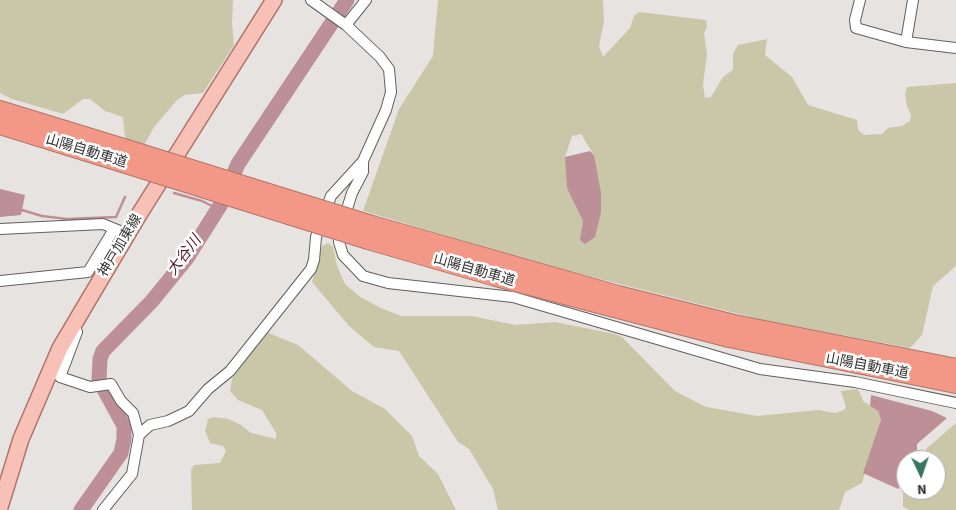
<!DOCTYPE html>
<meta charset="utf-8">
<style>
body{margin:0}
#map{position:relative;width:956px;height:510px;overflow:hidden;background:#e7e3e0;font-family:"Source Sans 3",sans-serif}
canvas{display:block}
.north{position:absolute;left:896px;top:450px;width:50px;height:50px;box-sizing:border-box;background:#fff;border:1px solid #adadac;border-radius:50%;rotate:177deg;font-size:14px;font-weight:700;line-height:20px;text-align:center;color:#323130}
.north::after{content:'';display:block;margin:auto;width:18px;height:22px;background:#387561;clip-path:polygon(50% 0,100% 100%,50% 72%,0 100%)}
</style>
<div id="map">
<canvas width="956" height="510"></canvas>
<div class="north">N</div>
</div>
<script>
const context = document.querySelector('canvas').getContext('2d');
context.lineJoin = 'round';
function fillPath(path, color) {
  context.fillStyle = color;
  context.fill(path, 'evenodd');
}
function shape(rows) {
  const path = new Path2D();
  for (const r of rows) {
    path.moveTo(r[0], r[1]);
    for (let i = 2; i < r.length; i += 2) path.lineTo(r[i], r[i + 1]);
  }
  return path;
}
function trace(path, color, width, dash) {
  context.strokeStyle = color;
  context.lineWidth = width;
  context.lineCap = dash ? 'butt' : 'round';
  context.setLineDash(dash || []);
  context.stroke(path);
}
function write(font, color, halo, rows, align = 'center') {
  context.font = font + ' "Source Sans 3","Noto Sans JP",sans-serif';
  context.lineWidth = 5;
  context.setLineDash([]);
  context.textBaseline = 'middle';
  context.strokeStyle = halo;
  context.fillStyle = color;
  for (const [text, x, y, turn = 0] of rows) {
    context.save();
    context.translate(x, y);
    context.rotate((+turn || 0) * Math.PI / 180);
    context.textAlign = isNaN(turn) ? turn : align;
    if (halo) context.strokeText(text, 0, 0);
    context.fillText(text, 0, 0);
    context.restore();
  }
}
fillPath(shape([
 [0,0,233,0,232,23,234,45,203,93,185,95,177,100,154,127,144,145,125,139,123,117,105,111,90,99,83,99,63,114,12,99,0,93],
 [438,0,603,0,604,21,599,46,603,57,630,28,634,16,639,12,706,20,707,27,704,33,707,54,703,85,705,98,711,97,723,77,733,70,733,54,738,45,767,39,765,55,792,77,808,105,857,120,858,130,864,135,882,134,888,128,902,126,910,121,911,115,907,106,905,94,907,87,956,83,956,266,933,286,922,335,910,348,759,319,548,266,363,211,399,109,433,56],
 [581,134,594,155,581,239,583,221,565,157,572,136],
 [328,243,333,247,337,266,345,284,360,297,381,308,401,316,472,316,515,325,555,322,615,334,622,337,675,391,706,407,757,416,819,410,835,413,844,410,846,407,841,391,858,389,863,401,878,411,881,420,862,483,845,492,839,510,498,510,493,489,469,449,458,442,399,351,374,347,349,326,312,282,322,246],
 [266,332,298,345,352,391,385,409,412,436,419,456,438,474,456,510,192,510,191,470,194,465,220,463,226,451,223,446,210,443,205,431,208,419,214,417,228,419,241,425,251,433,276,439,276,433,262,410,238,400,230,391,232,379],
 [956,423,956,510,910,510,903,507,903,489,936,490,936,460,926,460,926,449]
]), '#cac6a8');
fillPath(shape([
 [590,151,594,155,601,193,601,212,595,237,585,244,580,240,583,221,567,188,565,157],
 [0,189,25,195,21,215,0,217],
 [871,395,932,411,947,418,917,444,917,460,906,460,906,476,898,489,863,473,881,420,878,411,870,406]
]), '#bd8f96');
trace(shape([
 [174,193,202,201,218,209],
 [22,210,42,216,67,219,116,217,125,197]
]), '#bd8f96', 2.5);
trace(shape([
 [81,510,121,453,124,439,124,426,99,380,100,359,103,351,152,301,187,258,221,204,238,164,347,0]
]), '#bd8f96', 15);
const minor = shape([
 [860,0,855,20,856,28,906,42,956,48],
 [346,25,366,0],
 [906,42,913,0],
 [363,161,363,172,352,193,341,228,339,242,343,255,363,276,388,283,513,297,760,369,855,382,956,403],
 [0,229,103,224,120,231],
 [0,281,88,272,114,229],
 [71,328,77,332,60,377,90,387,111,384,121,401,133,413,139,435],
 [103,510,132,474,139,435,150,425,168,421,189,411,208,389,230,371,311,269,314,260,316,237,331,196,363,161,386,110,391,92,389,69,380,57,346,25,311,0]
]);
const primary = shape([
 [0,507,21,439,60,348,140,213,274,0]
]);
const motorway = shape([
 [0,110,124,148],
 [0,125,119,162],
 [372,225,618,295,734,324,956,368],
 [368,240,496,277,729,338,956,384]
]);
trace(minor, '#625e5c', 12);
trace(primary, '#af7469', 18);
trace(motorway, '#af7469', 20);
trace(minor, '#fff', 10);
trace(primary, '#f8c1b7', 15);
trace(motorway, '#f39887', 18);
const motorwayBridge = shape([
 [124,148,372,225],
 [119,162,368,240]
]);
trace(motorwayBridge, '#af7469', 20, []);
trace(motorwayBridge, '#f39887', 18);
write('14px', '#323130', '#fff', [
 ["山陽自動車道",86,152,17],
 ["神戸加東線",121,246,-59],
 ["山陽自動車道",474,271,16],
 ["山陽自動車道",867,367,11]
]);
write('italic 15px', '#561b2a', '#fff', [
 ["大谷川",185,256,-53]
]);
</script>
